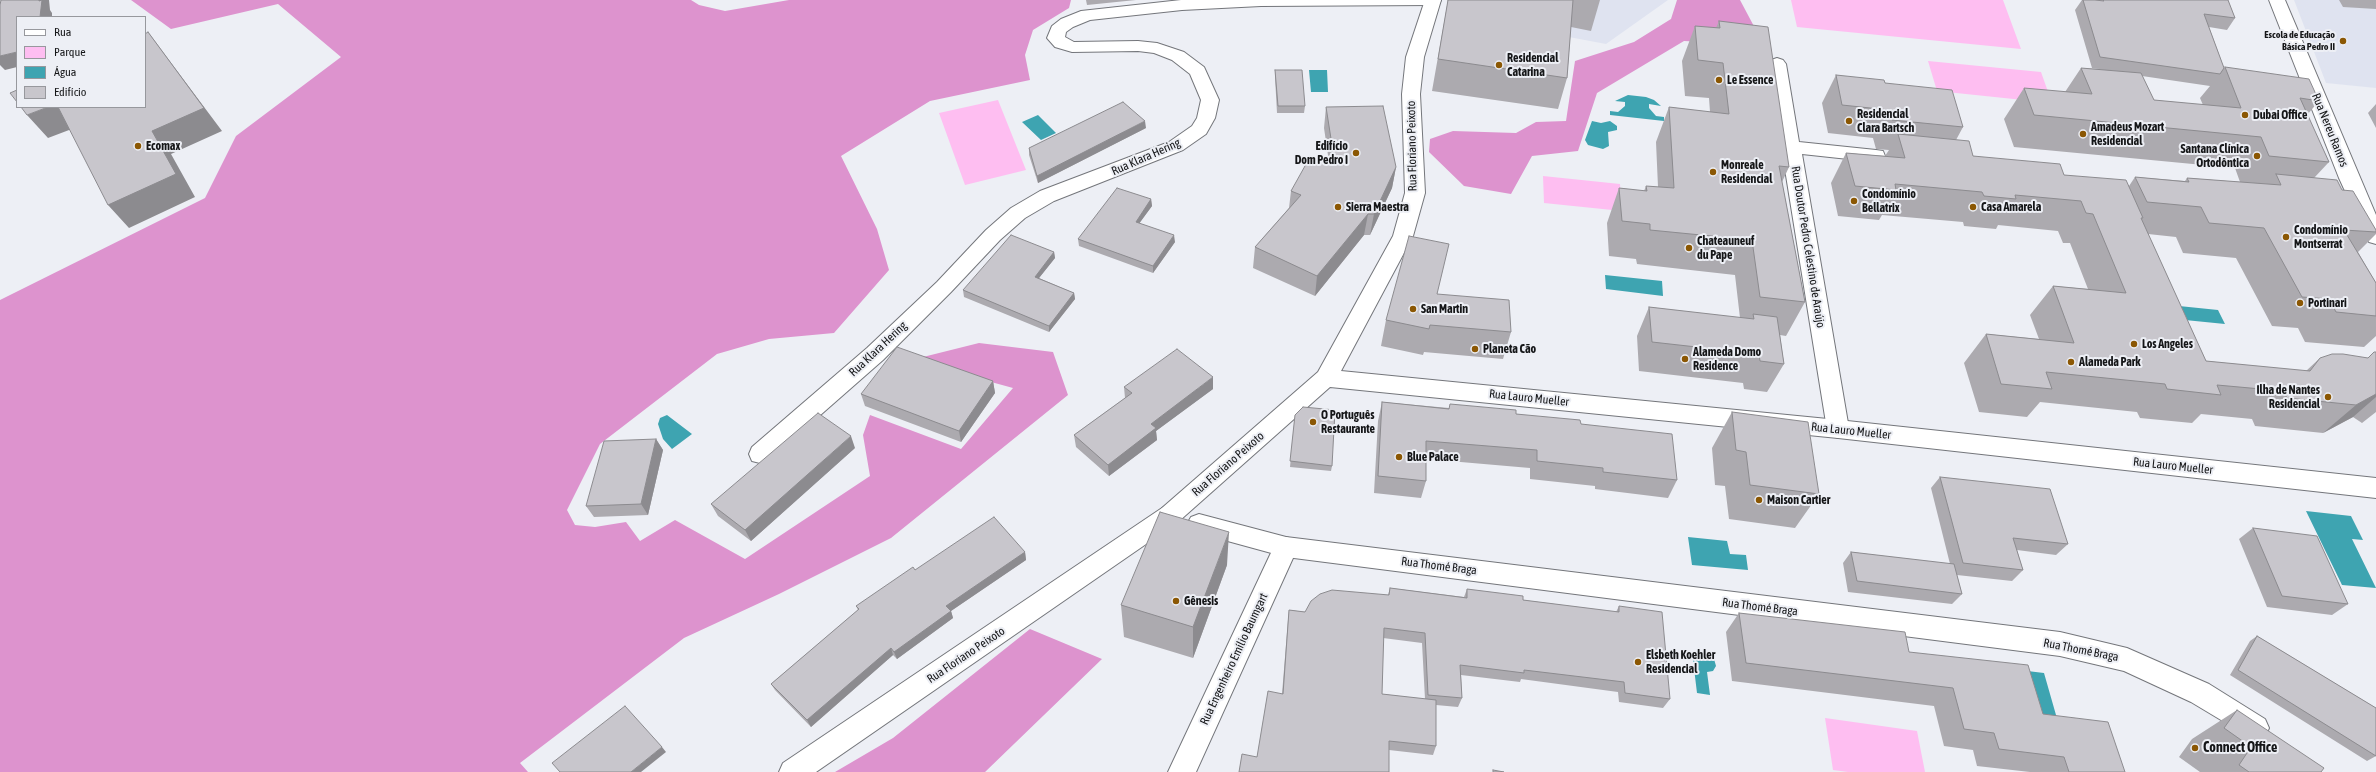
<!DOCTYPE html>
<meta charset="utf-8">
<style>
body{margin:0}
#map{position:relative;width:2376px;height:772px;overflow:hidden;background:#edeff5;font-family:"Asap Condensed",sans-serif}
canvas{display:block}
.legend{position:absolute;left:16px;top:16px;width:130px;height:92px;box-sizing:border-box;background:#edeff5;border:1px solid #97989d;margin:0;padding:5px 7px;list-style:none;font-size:12px;color:#151618}
.legend li{display:flex;align-items:center;gap:8px;height:20px}
.legend b{width:20px;border:1px solid #97989d}
</style>
<div id="map">
<canvas width="2376" height="772"></canvas>
<ul class="legend">
<li><b style="height:5px;background:#fff"></b>Rua</li>
<li><b style="height:11px;background:#febef1"></b>Parque</li>
<li><b style="height:11px;background:#3ea4b1"></b>Água</li>
<li><b style="height:11px;background:#c8c6cc"></b>Edifício</li>
</ul>
</div>
<script>
const context = document.querySelector('canvas').getContext('2d');
context.lineJoin = 'round';
function fillPath(path, color) {
  context.fillStyle = color;
  context.fill(path, 'evenodd');
}
function shape(rows) {
  const path = new Path2D();
  for (const r of rows) {
    path.moveTo(r[0], r[1]);
    for (let i = 2; i < r.length; i += 2) path.lineTo(r[i], r[i + 1]);
  }
  return path;
}
function trace(path, color, width, dash) {
  context.strokeStyle = color;
  context.lineWidth = width;
  context.lineCap = dash ? 'butt' : 'round';
  context.setLineDash(dash || []);
  context.stroke(path);
}
function write(font, color, halo, rows, align = 'center') {
  context.font = font + ' "Asap Condensed",sans-serif';
  context.lineWidth = 4;
  context.setLineDash([]);
  context.textBaseline = 'middle';
  context.strokeStyle = halo;
  context.fillStyle = color;
  for (const [text, x, y, turn = 0] of rows) {
    context.save();
    context.translate(x, y);
    context.rotate((+turn || 0) * Math.PI / 180);
    context.textAlign = isNaN(turn) ? turn : align;
    if (halo) context.strokeText(text, 0, 0);
    context.fillText(text, 0, 0);
    context.restore();
  }
}
fillPath(shape([
 [1453,0,1668,0,1606,44,1447,14],
 [2294,0,2376,0,2376,88,2326,83]
]), '#dfe3f0');
fillPath(shape([
 [1791,0,2003,0,2021,49,1797,27],
 [1928,61,2041,72,2052,103,1937,91],
 [998,100,1026,170,965,185,939,113],
 [1543,176,1620,184,1622,211,1544,203],
 [1825,718,1917,731,1925,772,1848,772,1833,770]
]), '#febef1');
fillPath(shape([
 [131,0,691,0,699,5,725,11,789,0,1071,0,1069,8,1033,30,1025,55,1030,80,930,101,841,156,877,229,889,270,834,333,769,339,717,354,600,444,567,510,575,525,595,527,626,522,640,541,675,520,745,559,870,476,863,435,870,415,961,449,1013,388,911,360,979,343,1053,352,1068,395,891,538,779,594,684,638,520,763,528,772,0,772,0,300,205,198,236,136,341,57,278,4,171,29],
 [1677,0,1740,0,1757,32,1748,44,1684,41,1597,93,1578,151,1532,156,1511,194,1464,186,1429,152,1430,139,1453,131,1516,133,1536,122,1566,121,1575,61,1634,42,1671,19],
 [1030,629,1102,659,985,772,835,772,893,738]
]), '#dd93ce');
fillPath(shape([
 [1309,70,1327,70,1328,92,1311,92],
 [1628,95,1646,97,1654,100,1661,106,1649,104,1649,108,1656,116,1664,117,1664,121,1610,115,1610,111,1618,112,1625,106,1625,102,1615,101],
 [1038,115,1056,133,1041,140,1022,122],
 [1592,121,1601,123,1610,121,1617,126,1617,130,1608,132,1609,146,1603,149,1588,145,1585,140],
 [1605,275,1662,281,1663,296,1606,289],
 [2179,306,2218,310,2225,324,2185,320],
 [667,415,692,434,672,449,663,439,658,424,660,418],
 [2306,511,2351,516,2363,540,2352,539,2376,588,2342,585],
 [1688,537,1727,541,1730,554,1746,555,1748,570,1692,565],
 [1702,652,1709,654,1714,659,1716,666,1713,671,1707,672,1710,695,1697,693,1693,660,1695,655],
 [2019,670,2044,673,2058,722,2032,718]
]), '#3ea4b1');
const street = shape([
 [1181,0,1441,0,1439,4,1433,5,1261,6,1182,10,1090,20,1073,27,1066,32,1065,37,1074,42,1138,41,1157,43,1184,52,1204,67,1219,100,1215,118,1206,134,1183,150,1054,201,1025,218,1000,240,951,292,883,360,768,461,760,463,752,461,749,454,752,447,867,348,937,282,986,230,1011,208,1040,191,1169,142,1192,126,1197,118,1201,100,1190,74,1172,60,1154,53,1138,51,1072,52,1055,47,1047,38,1052,26,1061,19,1081,11,1181,0],
 [1777,58,1783,60,1786,64,1799,142,1876,150,1883,151,1885,156,1883,161,1876,162,1802,154,1849,429,1846,435,1838,438,1830,435,1827,429,1768,64,1771,60,1777,58],
 [1170,505,1178,508,1182,515,1178,522,816,772,779,772,783,763,1162,508,1170,505],
 [1286,537,1295,540,1298,547,1196,772,1168,772,1277,540,1286,537]
]);
const secondary = shape([
 [1425,0,1441,0,1424,57,1420,94,1425,193,1413,236,1341,371,1838,420,2376,478,2376,498,1838,438,1330,387,1178,522,1170,525,1162,522,1158,515,1162,508,1318,372,1393,236,1405,193,1402,94,1406,57,1425,0],
 [2269,0,2285,0,2376,215,2376,244,2369,242,2366,237,2339,178,2269,0],
 [1199,514,1286,537,2060,632,2127,648,2209,684,2265,719,2269,728,2265,737,2256,741,2191,702,2124,671,2060,656,1286,557,1191,531,1187,524,1191,517,1199,514]
]);
trace(street, '#74767b', 2);
trace(secondary, '#74767b', 2);
fillPath(street, '#fff');
fillPath(secondary, '#fff');
fillPath(shape([
 [1086,0,1136,0,1087,5],
 [1448,0,1600,0,1591,31,1571,27,1567,78,1558,109,1432,91],
 [2082,0,2228,0,2235,18,2227,30,2209,27,2224,68,2225,67,2319,101,2307,115,2329,162,2314,178,2342,190,2376,230,2376,234,2358,252,2376,283,2376,336,2364,347,2305,342,2298,328,2272,326,2236,258,2183,253,2176,237,2148,234,2206,361,2306,371,2320,358,2368,358,2376,352,2376,412,2362,423,2353,417,2323,433,2255,426,2252,419,2201,414,2192,423,2140,418,2137,412,2040,402,2027,417,1979,412,1964,363,1986,334,2039,339,2030,315,2053,286,2088,289,2070,243,2063,243,2058,231,1998,225,1996,229,1964,226,1963,222,1882,215,1879,220,1838,216,1831,183,1846,153,1885,156,1889,150,1876,149,1873,138,1828,133,1822,103,1836,75,1885,83,1963,127,1956,140,1973,156,2064,175,2129,186,2135,177,2185,181,2187,178,2240,182,2235,168,2014,147,2004,119,2024,88,2065,92,2081,68,2099,69,2092,68,2075,10],
 [2142,76,2210,86,2200,98,2203,105,2154,100],
 [2339,0,2376,0,2376,9,2343,7],
 [1719,21,1789,167,1782,182,1805,302,1786,336,1780,335,1784,364,1767,392,1744,389,1743,383,1639,371,1637,336,1649,307,1740,318,1735,275,1637,264,1636,259,1609,256,1607,223,1619,188,1644,191,1646,186,1658,187,1656,142,1669,107,1710,112,1709,98,1685,96,1682,61,1695,26,1716,28],
 [1275,70,1305,106,1304,113,1277,113,1275,77],
 [2376,104,2376,128,2368,113],
 [1326,107,1396,167,1392,188,1370,235,1364,235,1315,296,1253,268,1255,247,1289,208,1291,191,1329,162,1324,128],
 [1146,128,1038,183,1029,155,1029,148],
 [1151,199,1152,206,1139,223,1175,242,1153,273,1079,246,1078,239],
 [1054,252,1055,258,1039,278,1074,293,1075,299,1049,332,964,297,963,290],
 [1437,294,1511,332,1503,359,1424,352,1423,355,1381,346,1386,320],
 [993,381,995,393,961,442,865,406,861,394],
 [1124,387,1213,389,1156,431,1157,440,1109,476,1076,447,1074,435,1125,398],
 [1382,402,1516,414,1581,424,1677,480,1668,498,1595,489,1595,486,1530,479,1530,468,1426,459,1426,481,1421,498,1374,493,1378,421],
 [1732,412,1819,494,1795,528,1729,519,1725,486,1715,485,1712,448],
 [1295,415,1332,466,1331,471,1290,467],
 [656,439,663,450,648,515,594,517,586,506],
 [855,448,751,541,718,516,711,504],
 [1940,477,2068,544,2056,555,2017,550,2023,570,2012,581,1957,575,1962,594,1952,604,1848,592,1843,563,1851,552,1950,564,1931,488],
 [2253,528,2348,604,2332,615,2267,607,2239,539],
 [1025,552,1026,560,951,611,953,618,897,659,893,655,811,727,775,690,771,684,858,610,856,606,915,570],
 [1227,565,1193,658,1124,637,1121,605],
 [1390,588,1464,597,1467,589,1523,600,1616,612,1619,606,1670,699,1663,708,1619,702,1618,692,1521,679,1520,682,1461,675,1462,698,1458,707,1436,705,1436,746,1433,755,1389,750,1257,757,1282,694,1288,620,1289,610,1305,612,1388,595],
 [1383,638,1422,643,1425,699,1382,694],
 [1739,613,1909,652,2043,714,2125,772,2030,772,1977,766,1973,750,1944,746,1934,706,1732,681,1726,632],
 [2257,636,2376,708,2376,756,2367,761,2230,675,2250,641],
 [2237,710,2321,772,2200,772,2179,757,2192,739]
]), '#acaaaf');
fillPath(shape([
 [39,0,49,0,50,10,52,13,52,17,40,17],
 [148,32,222,131,171,154,195,197,129,228,108,205,152,131],
 [17,52,17,67,5,70,0,65,0,56],
 [48,107,60,107,77,127,48,138,27,115],
 [1145,121,1146,128,1038,183,1037,176],
 [1396,167,1392,188,1370,235,1374,214],
 [1151,199,1152,206,1136,228,1136,222],
 [1368,214,1364,235,1315,296,1317,276],
 [1174,235,1175,242,1153,273,1153,266],
 [1054,252,1055,258,1035,283,1035,277],
 [1074,293,1075,299,1049,332,1049,326],
 [1213,377,1213,389,1156,431,1157,440,1109,476,1108,465,1151,424],
 [993,381,995,393,961,442,959,431],
 [2376,394,2376,397,2353,417,2323,433,2356,405],
 [851,436,855,448,751,541,745,530],
 [656,439,663,450,648,515,641,504],
 [1229,532,1227,565,1193,658,1193,627],
 [1025,552,1026,560,948,613,946,606],
 [951,611,953,618,897,659,894,652],
 [891,648,893,655,811,727,807,720],
 [662,747,666,752,641,772,631,772]
]), '#8c8b8f');
const building = shape([
 [1,0,39,0,39,1,42,0,40,17,17,17,17,52,0,56,0,5,1,0],
 [1448,0,1573,0,1567,78,1438,59,1448,0],
 [2083,0,2095,0,2104,1,2103,0,2228,0,2235,18,2204,14,2224,68,2220,74,2100,57,2083,0],
 [1719,21,1768,27,1789,167,1779,166,1805,302,1760,297,1752,240,1650,230,1650,224,1622,221,1619,188,1647,191,1646,186,1674,188,1669,107,1729,114,1723,63,1698,60,1695,26,1720,28,1719,21],
 [148,32,204,108,152,131,176,174,108,205,58,107,145,107,145,34,148,32],
 [2225,67,2309,79,2319,101,2300,98,2329,162,2269,156,2261,137,2034,115,2024,88,2092,94,2081,68,2141,73,2154,100,2241,108,2225,67],
 [1275,70,1302,70,1305,106,1278,106,1275,70],
 [1836,75,1884,80,1885,83,1952,90,1963,127,1892,120,1889,110,1842,105,1836,75],
 [17,90,17,102,10,93,17,90],
 [1123,102,1145,121,1037,176,1029,148,1123,102],
 [1383,106,1396,167,1374,214,1368,214,1317,276,1255,247,1301,195,1291,191,1310,157,1335,164,1326,107,1383,106],
 [21,107,48,107,27,115,21,107],
 [1898,134,1969,141,1973,156,2060,164,2064,175,2126,180,2143,218,2141,218,2206,361,2310,371,2320,358,2332,354,2343,354,2368,358,2374,352,2376,352,2376,394,2356,405,2287,398,2283,391,2217,385,2221,395,2167,389,2165,384,2046,372,2052,389,2001,384,1986,334,2074,343,2053,286,2126,293,2093,214,2086,213,2081,201,2015,195,2016,199,1984,196,1982,192,1895,184,1896,190,1855,186,1846,153,1905,158,1898,134],
 [2276,174,2337,180,2342,190,2353,191,2376,230,2376,232,2344,230,2376,283,2376,316,2336,312,2329,299,2302,297,2264,228,2209,223,2201,207,2147,202,2135,177,2189,182,2187,178,2281,185,2276,174],
 [1117,188,1151,199,1136,222,1174,235,1153,266,1078,239,1117,188],
 [1011,235,1054,252,1035,277,1074,293,1049,326,963,290,1011,235],
 [1409,236,1449,244,1437,294,1509,300,1511,332,1430,325,1429,329,1386,320,1409,236],
 [1649,307,1754,319,1753,314,1777,317,1784,364,1760,361,1759,354,1652,342,1649,307],
 [897,347,993,381,959,431,861,394,897,347],
 [1177,349,1213,377,1151,424,1156,428,1108,465,1074,435,1132,393,1124,387,1177,349],
 [1382,402,1449,409,1450,404,1516,410,1516,414,1580,420,1581,424,1672,434,1677,480,1603,472,1603,468,1537,461,1537,450,1426,441,1426,481,1378,476,1382,402],
 [1303,407,1335,410,1332,466,1290,461,1295,415,1303,407],
 [1732,412,1808,422,1819,494,1750,485,1746,452,1736,450,1732,412],
 [818,413,851,436,745,530,711,504,818,413],
 [656,439,641,504,586,506,604,441,656,439],
 [1940,477,2050,489,2068,544,2013,538,2023,570,1963,563,1940,477],
 [1160,512,1229,532,1193,627,1121,605,1160,512],
 [994,517,1025,552,946,606,951,611,894,652,891,648,807,720,771,684,859,609,856,606,913,567,915,570,994,517],
 [2253,528,2317,536,2348,604,2282,596,2253,528],
 [1851,552,1954,564,1962,594,1857,581,1851,552],
 [1390,588,1467,598,1467,589,1523,596,1523,600,1619,612,1619,606,1662,612,1670,699,1625,693,1624,682,1524,670,1524,673,1460,665,1462,698,1428,695,1425,633,1384,628,1382,694,1436,700,1436,746,1389,741,1389,772,1239,772,1242,754,1257,757,1268,691,1283,694,1289,610,1305,612,1311,601,1320,594,1332,590,1389,595,1390,588],
 [1739,613,1905,632,1909,652,2028,665,2043,714,2108,722,2125,772,2069,772,2064,757,1999,749,1994,733,1964,729,1953,688,1746,663,1739,613],
 [2257,636,2376,708,2376,756,2238,670,2257,636],
 [625,706,662,747,631,772,560,772,552,763,625,706],
 [2237,710,2324,768,2321,772,2249,772,2239,765,2251,747,2224,728,2237,710],
 [1493,770,1504,772,1493,772,1493,770]
]);
fillPath(building, '#c8c6cc');
trace(building, '#8c8b8f', 1);
for (const [x, y, r, color] of [
 [2343,41,4,"#8b5703"],
 [1499,65,4,"#8b5703"],
 [1719,80,4,"#8b5703"],
 [2245,115,4,"#8b5703"],
 [1849,121,4,"#8b5703"],
 [2083,134,4,"#8b5703"],
 [138,146,4,"#8b5703"],
 [1356,153,4,"#8b5703"],
 [2257,156,4,"#8b5703"],
 [1713,172,4,"#8b5703"],
 [1854,201,4,"#8b5703"],
 [1338,207,4,"#8b5703"],
 [1973,207,4,"#8b5703"],
 [2286,237,4,"#8b5703"],
 [1689,248,4,"#8b5703"],
 [2300,303,4,"#8b5703"],
 [1413,309,4,"#8b5703"],
 [2134,344,4,"#8b5703"],
 [1475,349,4,"#8b5703"],
 [1685,359,4,"#8b5703"],
 [2071,362,4,"#8b5703"],
 [2328,397,4,"#8b5703"],
 [1313,422,4,"#8b5703"],
 [1399,457,4,"#8b5703"],
 [1759,500,4,"#8b5703"],
 [1176,601,4,"#8b5703"],
 [1638,662,4,"#8b5703"],
 [2195,748,4,"#8b5703"]
]) {
  const dot = new Path2D();
  dot.arc(x, y, r, 0, 2 * Math.PI);
  context.fillStyle = color;
  context.fill(dot);
  trace(dot, '#edeff5', 1.5);
}
write('bold 10px', '#151618', '#edeff5', [
 ["Escola de Educação",2335,35],
 ["Básica Pedro II",2335,47]
], 'right');
write('bold 12px', '#151618', '#edeff5', [
 ["Residencial",1507,58],
 ["Catarina",1507,72],
 ["Le Essence",1727,80],
 ["Residencial",1857,114],
 ["Clara Bartsch",1857,128],
 ["Dubai Office",2253,115],
 ["Amadeus Mozart",2091,127],
 ["Residencial",2091,141],
 ["Ecomax",146,146],
 ["Edifício",1348,146,"right"],
 ["Dom Pedro I",1348,160,"right"],
 ["Santana Clínica",2249,149,"right"],
 ["Ortodôntica",2249,163,"right"],
 ["Monreale",1721,165],
 ["Residencial",1721,179],
 ["Condomínio",1862,194],
 ["Bellatrix",1862,208],
 ["Sierra Maestra",1346,207],
 ["Casa Amarela",1981,207],
 ["Condomínio",2294,230],
 ["Montserrat",2294,244],
 ["Chateauneuf",1697,241],
 ["du Pape",1697,255],
 ["Portinari",2308,303],
 ["San Martin",1421,309],
 ["Los Angeles",2142,344],
 ["Planeta Cão",1483,349],
 ["Alameda Domo",1693,352],
 ["Residence",1693,366],
 ["Alameda Park",2079,362],
 ["Ilha de Nantes",2320,390,"right"],
 ["Residencial",2320,404,"right"],
 ["O Português",1321,415],
 ["Restaurante",1321,429],
 ["Blue Palace",1407,457],
 ["Maison Cartier",1767,500],
 ["Gênesis",1184,601],
 ["Elsbeth Koehler",1646,655],
 ["Residencial",1646,669]
], 'left');
write('12px', '#151618', '#edeff5', [
 ["Rua Nereu Ramos",2330,130,68],
 ["Rua Floriano Peixoto",1412,146,-91],
 ["Rua Klara Hering",1146,157,-24],
 ["Rua Doutor Pedro Celestino de Araújo",1808,247,81],
 ["Rua Klara Hering",878,349,-43],
 ["Rua Lauro Mueller",1529,398,6],
 ["Rua Lauro Mueller",1851,431,6],
 ["Rua Floriano Peixoto",1228,464,-41],
 ["Rua Lauro Mueller",2173,466,6],
 ["Rua Thomé Braga",1439,566,7],
 ["Rua Thomé Braga",1760,607,7],
 ["Rua Thomé Braga",2081,650,11],
 ["Rua Floriano Peixoto",966,655,-34],
 ["Rua Engenheiro Emílio Baumgart",1234,659,-65]
]);
write('bold 14px', '#151618', '#edeff5', [
 ["Connect Office",2203,748]
], 'left');
</script>
